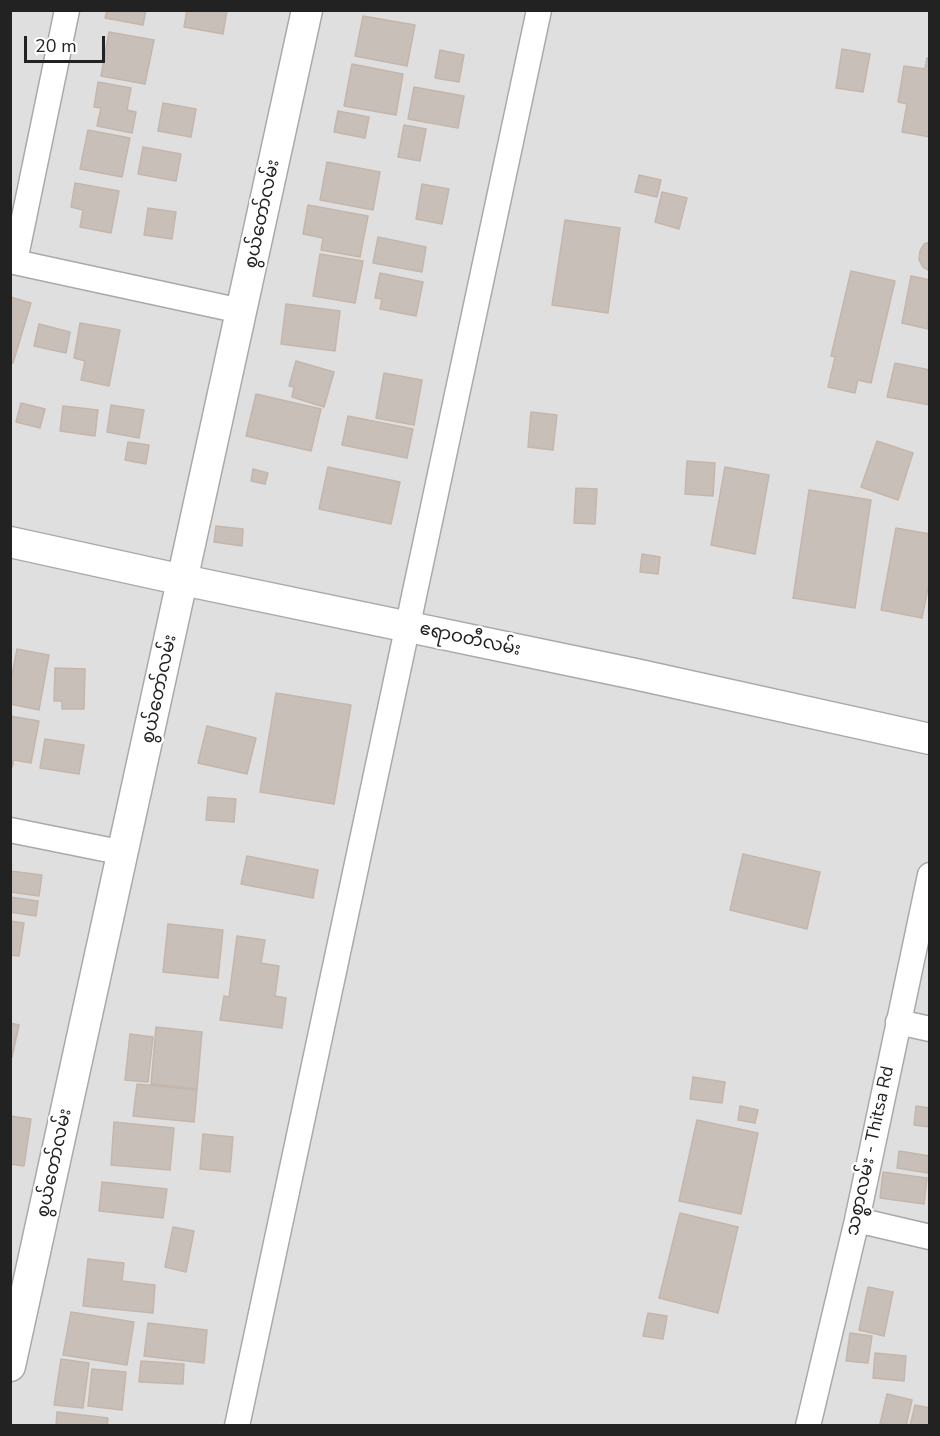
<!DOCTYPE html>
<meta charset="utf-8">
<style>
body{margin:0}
#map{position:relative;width:940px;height:1436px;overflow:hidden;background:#f2efe9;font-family:"Nunito Sans",sans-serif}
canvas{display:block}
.frame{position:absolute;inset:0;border:12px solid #222;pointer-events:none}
.scale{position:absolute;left:24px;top:36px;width:81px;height:27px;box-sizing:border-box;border:3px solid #222;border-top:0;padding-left:8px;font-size:18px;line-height:21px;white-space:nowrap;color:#222;-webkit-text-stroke:4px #fff;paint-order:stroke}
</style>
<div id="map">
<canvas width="940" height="1436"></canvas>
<div class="frame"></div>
<div class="scale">20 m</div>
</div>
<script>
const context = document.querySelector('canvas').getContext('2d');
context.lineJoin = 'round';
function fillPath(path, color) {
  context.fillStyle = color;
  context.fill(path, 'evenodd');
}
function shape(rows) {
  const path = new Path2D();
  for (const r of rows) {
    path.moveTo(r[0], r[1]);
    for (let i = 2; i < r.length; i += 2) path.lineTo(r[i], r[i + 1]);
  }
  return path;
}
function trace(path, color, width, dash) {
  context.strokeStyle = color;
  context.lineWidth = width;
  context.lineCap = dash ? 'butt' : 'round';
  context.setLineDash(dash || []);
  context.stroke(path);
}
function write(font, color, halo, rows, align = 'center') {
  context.font = font + ' "Nunito Sans","Noto Sans Myanmar",sans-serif';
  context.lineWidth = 5;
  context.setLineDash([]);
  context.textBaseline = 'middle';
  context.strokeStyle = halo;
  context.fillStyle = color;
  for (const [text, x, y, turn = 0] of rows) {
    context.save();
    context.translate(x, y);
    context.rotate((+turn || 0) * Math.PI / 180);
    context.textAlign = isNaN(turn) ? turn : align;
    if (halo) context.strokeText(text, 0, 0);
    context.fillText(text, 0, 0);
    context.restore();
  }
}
fillPath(shape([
 [11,11,929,11,929,1425,11,1425]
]), '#e0dfdf');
const building = shape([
 [107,10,146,10,143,25,105,18,107,10],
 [187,10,227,10,223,34,184,27,187,10],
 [363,16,415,25,407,66,355,56,363,16],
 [109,32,154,40,145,84,101,76,109,32],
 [842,49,870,54,863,92,836,88,842,49],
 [440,50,464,55,459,82,435,78,440,50],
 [927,58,930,58,930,137,902,132,907,104,898,102,904,66,925,69,927,58],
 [352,64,403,74,396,115,344,106,352,64],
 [98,82,131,88,127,110,136,112,132,133,97,126,101,108,94,107,98,82],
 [414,87,464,96,458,128,408,119,414,87],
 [163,103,196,109,191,137,158,131,163,103],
 [338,111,369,117,365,138,334,132,338,111],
 [404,125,426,129,420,161,398,157,404,125],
 [88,130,130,138,122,177,80,169,88,130],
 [143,147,181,154,176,181,138,174,143,147],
 [327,162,380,172,373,210,320,200,327,162],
 [639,175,661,180,657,197,635,192,639,175],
 [75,183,119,191,111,233,80,227,83,210,71,207,75,183],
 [422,184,449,189,442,224,416,219,422,184],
 [662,192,687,198,679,229,655,222,662,192],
 [308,205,368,216,360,257,321,250,323,238,303,234,308,205],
 [148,208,176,212,172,239,144,235,148,208],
 [565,220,620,228,608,313,552,305,565,220],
 [378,237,426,247,422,272,373,263,378,237],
 [930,242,930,271,923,267,919,260,920,251,924,244,930,242],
 [320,254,363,261,355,303,313,296,320,254],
 [851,271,895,281,871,383,858,380,855,393,828,387,835,357,831,356,851,271],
 [380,273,423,282,416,316,380,309,382,299,375,298,380,273],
 [911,276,930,280,928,329,902,323,911,276],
 [10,297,31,303,13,363,10,363,10,297],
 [286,304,340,311,335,351,281,344,286,304],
 [80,323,120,330,109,386,81,380,85,361,74,358,80,323],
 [39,324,70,332,66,353,34,346,39,324],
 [296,361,334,372,324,407,292,397,294,387,289,386,296,361],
 [895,363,930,370,930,405,887,397,895,363],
 [384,373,422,380,414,425,376,418,384,373],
 [256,394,321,409,311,451,246,436,256,394],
 [21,403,45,409,40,428,16,422,21,403],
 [111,405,144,410,139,438,107,432,111,405],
 [63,406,98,410,95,436,60,431,63,406],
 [531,412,557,415,553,450,528,447,531,412],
 [348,416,413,429,407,458,342,445,348,416],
 [877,441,913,453,898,500,861,487,877,441],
 [128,442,149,445,146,464,125,460,128,442],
 [687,461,715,463,713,496,685,494,687,461],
 [328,467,400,482,391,524,319,509,328,467],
 [725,467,769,475,755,554,711,545,725,467],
 [253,469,268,473,265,484,251,481,253,469],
 [576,488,597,489,595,524,574,523,576,488],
 [809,490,871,500,855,608,793,598,809,490],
 [216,526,243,529,242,546,214,542,216,526],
 [896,528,930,534,930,578,922,618,881,610,896,528],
 [642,554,660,557,658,574,640,572,642,554],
 [17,649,49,655,39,710,10,704,10,685,17,649],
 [55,668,85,669,84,709,62,709,62,701,54,701,55,668],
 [276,693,351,705,334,804,260,792,276,693],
 [10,716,39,721,31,763,14,760,12,767,10,767,10,716],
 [207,726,256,738,247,774,198,763,207,726],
 [45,739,84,745,79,774,40,768,45,739],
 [208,797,236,799,234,822,206,820,208,797],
 [743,854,820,872,807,929,730,910,743,854],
 [247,856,318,870,313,898,241,884,247,856],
 [10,871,42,875,39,896,10,892,10,871],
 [10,897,38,901,36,916,10,912,10,897],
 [10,921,24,923,19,956,10,955,10,921],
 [168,924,223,930,218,978,163,972,168,924],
 [237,936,265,940,261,963,279,966,275,996,286,998,282,1028,220,1020,224,996,229,997,237,936],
 [10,1023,19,1025,12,1057,10,1057,10,1023],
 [156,1027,202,1032,197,1089,151,1084,156,1027],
 [130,1034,153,1037,148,1082,125,1080,130,1034],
 [693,1077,725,1082,722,1103,690,1099,693,1077],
 [137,1084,197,1090,194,1122,133,1116,137,1084],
 [740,1106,758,1110,755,1123,738,1120,740,1106],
 [916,1106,930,1108,930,1127,914,1125,916,1106],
 [10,1116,31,1119,24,1166,10,1164,10,1116],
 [697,1120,758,1133,741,1214,679,1201,697,1120],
 [114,1122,174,1128,170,1170,111,1165,114,1122],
 [203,1134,233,1137,230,1172,200,1169,203,1134],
 [899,1151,930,1156,928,1173,897,1168,899,1151],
 [883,1172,927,1178,924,1204,880,1198,883,1172],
 [102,1182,167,1189,163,1218,99,1211,102,1182],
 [680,1213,738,1227,718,1313,659,1298,680,1213],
 [173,1227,194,1231,186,1272,165,1267,173,1227],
 [88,1259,124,1263,122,1281,155,1285,153,1313,83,1306,88,1259],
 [868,1287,893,1292,884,1336,859,1330,868,1287],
 [71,1312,134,1322,127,1365,63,1355,71,1312],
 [648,1313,667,1316,663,1339,643,1336,648,1313],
 [148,1323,207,1330,204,1363,144,1356,148,1323],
 [850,1333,872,1336,868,1363,846,1361,850,1333],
 [875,1353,906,1356,904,1381,873,1378,875,1353],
 [61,1359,89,1363,83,1408,54,1405,61,1359],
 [141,1361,184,1364,183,1384,139,1382,141,1361],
 [92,1369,126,1372,122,1410,88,1406,92,1369],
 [887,1394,912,1400,906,1426,880,1424,887,1394],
 [915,1405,930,1408,930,1426,910,1426,915,1405],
 [57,1412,108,1418,107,1426,56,1426,57,1412]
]);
fillPath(building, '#c7bfb8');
trace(building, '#c4b6ab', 1.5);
const minor = shape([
 [10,261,241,311],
 [15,261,67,10],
 [10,830,124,853],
 [898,1022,930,1029],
 [857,1220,930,1237],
 [237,1426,539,10],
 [808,1426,857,1220,930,875]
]);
const tertiary = shape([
 [10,542,183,580,635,674,930,739],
 [10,1366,307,10]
]);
trace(minor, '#a9a9a9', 27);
trace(tertiary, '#a9a9a9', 33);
trace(minor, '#fff', 24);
trace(tertiary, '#fff', 30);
write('18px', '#222', '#fff', [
 ["စွယ်တော်လမ်း",263,214,-78],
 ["ဧရာဝတီလမ်း",470,640,12],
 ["စွယ်တော်လမ်း",160,689,-78],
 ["သစ္စာလမ်း - Thitsa Rd",871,1151,-78],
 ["စွယ်တော်လမ်း",55,1163,-78]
]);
</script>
